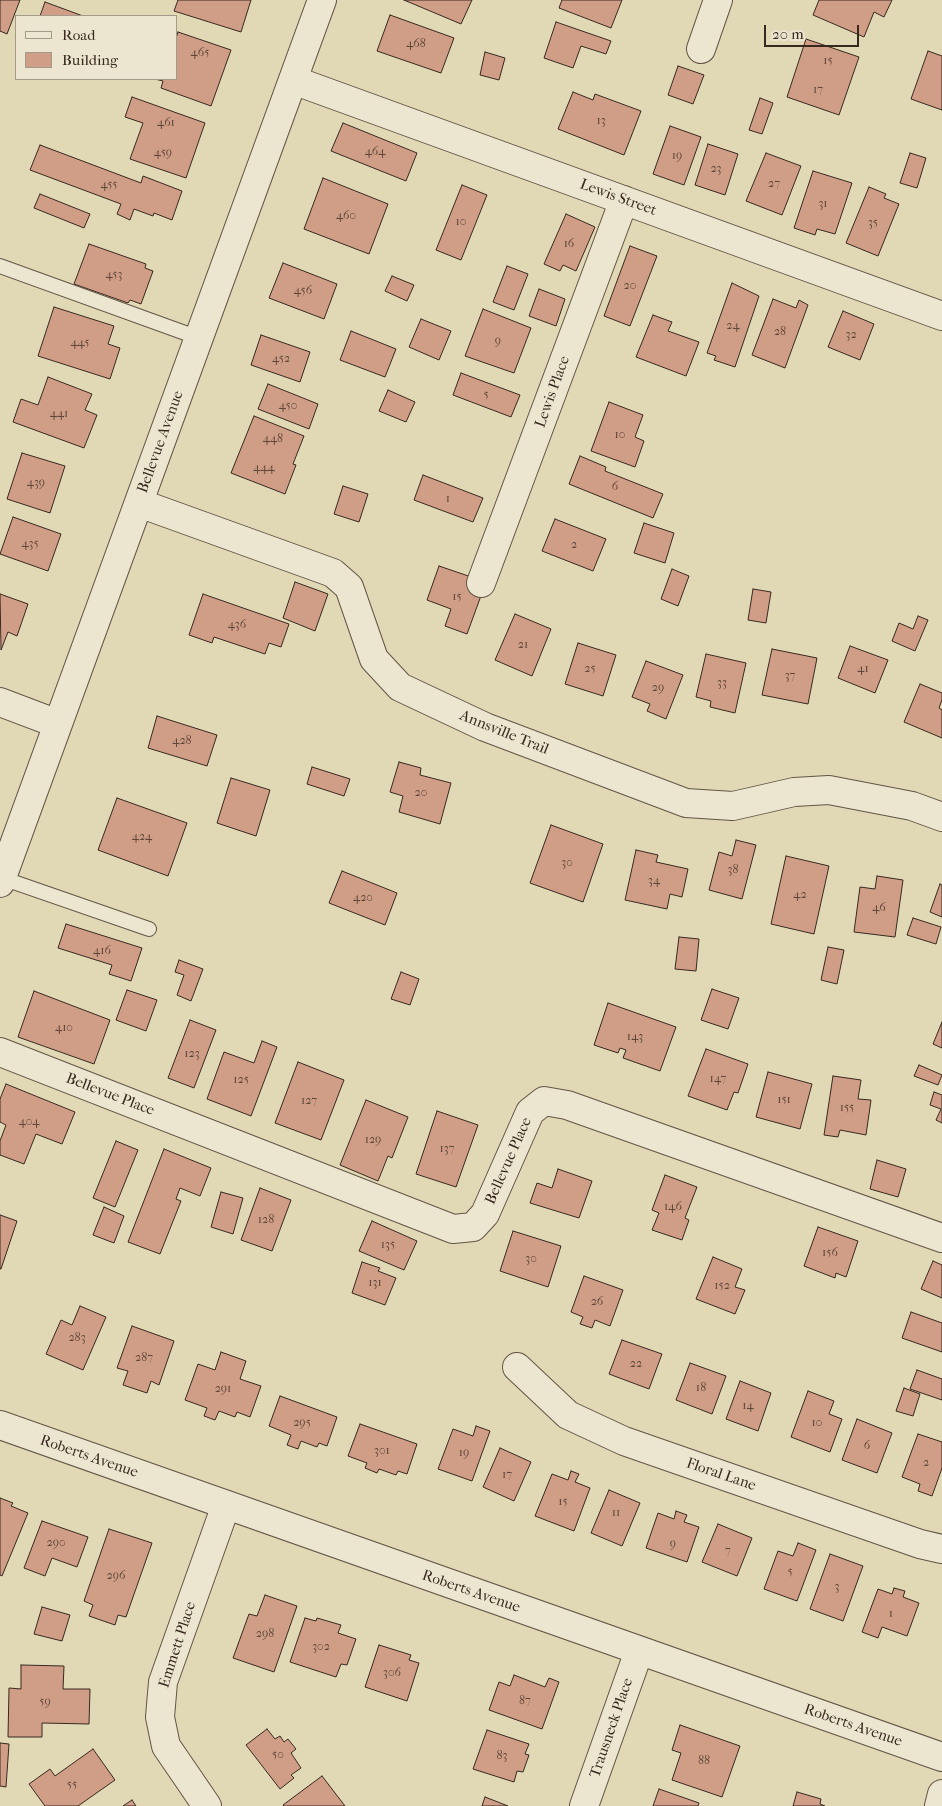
<!DOCTYPE html>
<style>
body{margin:0}
#map{position:relative;width:942px;height:1806px;overflow:hidden;background:#e1d8b6;font-family:"IM FELL French Canon",serif}
canvas{display:block}
.legend{position:absolute;left:15px;top:15px;width:162px;height:65px;box-sizing:border-box;background:#ece6d0;border:1px solid #a49a89;margin:0;padding:6px 9px;list-style:none;font-size:15px;color:#38291e}
.legend li{display:flex;align-items:center;gap:10px;height:25px}
.legend b{width:25px;border:1px solid #a49a89}
.scale{position:absolute;left:764px;top:25px;width:95px;height:22px;box-sizing:border-box;border:2px solid #38291e;border-top:0;padding-left:6px;font-size:15px;line-height:18px;white-space:nowrap;color:#38291e;-webkit-text-stroke:4px #ece6d0;paint-order:stroke}
</style>
<div id="map">
<canvas width="942" height="1806"></canvas>
<ul class="legend">
<li><b style="height:6px;background:#ece6d0"></b>Road</li>
<li><b style="height:14px;background:#d09e87"></b>Building</li>
</ul>
<div class="scale">20 m</div>
</div>
<script>
const context = document.querySelector('canvas').getContext('2d');
context.lineJoin = 'round';
function fillPath(path, color) {
  context.fillStyle = color;
  context.fill(path, 'evenodd');
}
function shape(rows) {
  const path = new Path2D();
  for (const r of rows) {
    path.moveTo(r[0], r[1]);
    for (let i = 2; i < r.length; i += 2) path.lineTo(r[i], r[i + 1]);
  }
  return path;
}
function trace(path, color, width, dash) {
  context.strokeStyle = color;
  context.lineWidth = width;
  context.lineCap = dash ? 'butt' : 'round';
  context.setLineDash(dash || []);
  context.stroke(path);
}
function write(font, color, halo, rows, align = 'center') {
  context.font = font + ' "IM FELL French Canon",serif';
  context.lineWidth = 4.5;
  context.setLineDash([]);
  context.textBaseline = 'middle';
  context.strokeStyle = halo;
  context.fillStyle = color;
  for (const [text, x, y, turn = 0] of rows) {
    context.save();
    context.translate(x, y);
    context.rotate((+turn || 0) * Math.PI / 180);
    context.textAlign = isNaN(turn) ? turn : align;
    if (halo) context.strokeText(text, 0, 0);
    context.fillText(text, 0, 0);
    context.restore();
  }
}
const building = shape([
 [0,0,20,0,7,34,0,31,0,0],
 [178,0,251,0,241,32,174,11,178,0],
 [404,0,472,0,461,24,404,0],
 [562,0,622,0,611,28,559,8,562,0],
 [819,0,892,0,884,17,874,12,864,37,813,15,819,0],
 [45,2,83,16,40,16,45,2],
 [390,15,454,38,441,73,377,51,390,15],
 [556,22,611,41,606,54,581,46,573,68,544,58,556,22],
 [178,32,231,50,211,106,161,88,163,81,155,79,176,79,176,38,178,32],
 [806,39,859,57,839,115,787,97,806,39],
 [928,51,942,56,942,110,911,99,928,51],
 [485,52,505,58,499,80,480,75,485,52],
 [678,66,704,75,693,104,668,95,678,66],
 [573,92,593,100,595,94,641,111,624,155,558,129,573,92],
 [132,97,205,123,186,178,130,159,143,123,125,117,132,97],
 [760,98,773,103,762,134,749,130,760,98],
 [343,123,417,153,406,181,331,151,343,123],
 [670,126,701,137,684,185,653,174,670,126],
 [708,144,738,154,725,195,695,185,708,144],
 [40,145,141,183,143,176,182,191,172,220,154,213,153,216,134,209,130,220,117,214,121,204,30,170,40,145],
 [766,153,801,166,782,215,746,201,766,153],
 [910,153,926,158,917,188,900,183,910,153],
 [813,171,852,183,835,234,817,229,815,235,794,228,813,171],
 [323,178,388,204,369,254,304,229,323,178],
 [462,185,487,195,461,260,436,250,462,185],
 [869,187,886,194,884,198,899,204,878,256,846,243,869,187],
 [40,194,90,214,84,228,34,208,40,194],
 [566,214,595,227,576,271,563,265,560,271,544,264,566,214],
 [89,244,146,264,145,268,153,271,141,304,130,300,128,303,74,284,89,244],
 [630,246,657,256,630,326,604,316,630,246],
 [283,263,337,284,324,319,269,298,283,263],
 [507,266,528,274,514,310,493,302,507,266],
 [392,276,414,285,407,301,385,291,392,276],
 [732,283,759,296,735,367,714,360,716,356,707,353,732,283],
 [539,289,565,299,556,326,529,316,539,289],
 [773,299,796,308,799,300,808,305,785,368,752,355,773,299],
 [54,307,114,326,108,344,120,348,110,379,38,356,54,307],
 [483,309,531,328,514,373,465,356,483,309],
 [843,311,874,324,860,360,828,347,843,311],
 [653,315,672,322,668,331,699,342,686,376,636,357,653,315],
 [421,319,451,331,439,360,409,347,421,319],
 [351,331,396,349,385,377,340,360,351,331],
 [261,335,310,352,300,382,251,365,261,335],
 [461,373,520,395,511,417,453,395,461,373],
 [48,377,92,394,85,410,97,415,84,448,13,422,21,399,38,405,48,377],
 [268,384,318,404,309,429,258,409,268,384],
 [388,390,415,402,406,422,379,411,388,390],
 [609,402,643,415,635,437,644,441,635,467,591,451,609,402],
 [254,416,304,436,293,464,296,465,285,494,231,473,254,416],
 [22,453,65,466,50,513,7,499,22,453],
 [580,456,606,467,605,471,663,494,653,518,569,484,580,456],
 [423,475,483,498,473,522,414,500,423,475],
 [343,486,368,494,359,522,334,514,343,486],
 [13,517,61,534,48,571,0,554,13,517],
 [555,519,606,539,593,571,542,551,555,519],
 [644,523,674,533,665,563,634,553,644,523],
 [439,566,486,582,467,634,445,626,451,609,427,600,439,566],
 [672,569,689,576,678,606,661,599,672,569],
 [295,582,328,594,315,631,283,618,295,582],
 [753,589,771,592,766,623,748,620,753,589],
 [0,594,28,604,17,636,8,632,1,650,0,594],
 [203,594,289,624,281,647,269,643,265,654,214,637,212,643,189,635,203,594],
 [515,614,551,629,532,676,495,660,515,614],
 [918,616,928,620,915,651,892,641,899,623,913,629,918,616],
 [578,643,616,655,603,696,565,684,578,643],
 [850,646,888,660,875,693,838,678,850,646],
 [772,649,817,658,808,704,762,695,772,649],
 [706,654,746,663,735,713,710,707,711,701,696,697,706,654],
 [646,661,683,675,666,719,647,711,650,704,632,697,646,661],
 [920,684,942,693,942,700,939,708,942,710,942,738,904,722,920,684],
 [157,716,217,735,207,766,148,748,157,716],
 [399,762,421,768,420,775,451,783,440,824,399,812,403,796,390,792,399,762],
 [312,767,350,779,344,796,307,784,312,767],
 [231,778,270,790,256,836,217,823,231,778],
 [117,798,187,823,168,876,98,850,117,798],
 [551,825,603,844,583,902,530,883,551,825],
 [736,840,756,845,742,899,709,890,719,852,732,856,736,840],
 [636,850,658,855,656,862,688,869,682,897,670,894,667,909,625,900,636,850],
 [786,856,829,866,814,934,771,924,786,856],
 [342,871,397,893,385,925,329,903,342,871],
 [877,876,903,880,895,937,854,932,860,887,875,889,877,876],
 [940,884,942,885,942,917,930,912,940,884],
 [913,918,941,927,936,944,907,935,913,918],
 [66,924,142,948,131,981,109,974,112,965,58,948,66,924],
 [679,937,699,939,696,971,675,969,679,937],
 [828,947,844,950,837,984,821,980,828,947],
 [179,960,203,969,191,1001,177,995,184,975,175,972,179,960],
 [401,972,419,979,410,1005,391,999,401,972],
 [712,989,739,998,728,1029,701,1020,712,989],
 [127,990,157,1000,146,1031,116,1020,127,990],
 [34,991,110,1020,94,1064,18,1037,34,991],
 [608,1003,676,1027,660,1071,623,1058,626,1050,620,1048,618,1053,594,1045,608,1003],
 [190,1020,216,1030,194,1088,168,1078,190,1020],
 [942,1022,942,1048,933,1044,942,1022],
 [262,1041,277,1047,251,1116,207,1099,224,1052,254,1063,262,1041],
 [706,1049,748,1064,738,1093,734,1092,727,1110,688,1096,706,1049],
 [298,1062,344,1080,321,1140,275,1123,298,1062],
 [919,1065,942,1075,938,1085,914,1076,919,1065],
 [768,1072,812,1084,800,1129,756,1117,768,1072],
 [833,1076,861,1080,858,1099,871,1100,866,1135,840,1130,838,1137,824,1135,833,1076],
 [6,1084,75,1112,62,1144,36,1134,24,1164,0,1155,0,1141,6,1125,0,1122,0,1099,6,1084],
 [934,1092,942,1095,942,1123,936,1120,941,1109,930,1105,934,1092],
 [366,1100,408,1117,392,1158,388,1156,378,1181,340,1165,366,1100],
 [437,1111,478,1125,456,1187,416,1174,437,1111],
 [116,1141,138,1150,115,1207,93,1198,116,1141],
 [164,1149,211,1168,200,1196,180,1188,176,1199,181,1201,160,1254,128,1242,164,1149],
 [877,1160,906,1169,898,1197,870,1189,877,1160],
 [558,1169,592,1181,579,1218,530,1203,537,1183,552,1188,558,1169],
 [665,1175,697,1187,685,1218,689,1220,682,1240,652,1230,659,1213,652,1210,665,1175],
 [260,1188,291,1200,272,1251,241,1240,260,1188],
 [221,1192,243,1198,233,1234,211,1227,221,1192],
 [104,1207,124,1216,114,1243,93,1235,104,1207],
 [0,1215,17,1221,1,1269,0,1269,0,1215],
 [372,1221,417,1241,404,1270,359,1251,372,1221],
 [818,1227,858,1241,846,1277,836,1273,835,1278,804,1266,818,1227],
 [513,1231,561,1246,548,1287,500,1271,513,1231],
 [713,1257,742,1269,735,1287,745,1290,735,1314,696,1299,713,1257],
 [933,1261,942,1265,942,1298,921,1289,933,1261],
 [362,1262,380,1268,378,1271,396,1278,385,1305,352,1293,362,1262],
 [584,1276,623,1290,610,1326,595,1320,592,1328,580,1324,583,1317,571,1312,584,1276],
 [80,1306,106,1317,83,1370,46,1354,61,1320,72,1325,80,1306],
 [911,1312,942,1323,942,1352,902,1338,911,1312],
 [132,1326,174,1341,159,1385,151,1381,147,1393,123,1385,128,1371,117,1368,132,1326],
 [622,1340,662,1354,649,1389,609,1374,622,1340],
 [221,1352,246,1361,240,1379,261,1386,250,1417,237,1412,235,1417,219,1411,215,1420,204,1416,207,1408,185,1400,198,1364,215,1370,221,1352],
 [690,1363,726,1376,712,1414,676,1400,690,1363],
 [917,1370,942,1379,942,1400,910,1389,917,1370],
 [740,1381,771,1393,758,1431,726,1419,740,1381],
 [904,1388,920,1394,913,1416,896,1411,904,1388],
 [808,1391,834,1401,829,1414,842,1419,830,1452,791,1437,808,1391],
 [280,1396,337,1417,327,1446,319,1443,317,1447,301,1441,298,1449,287,1445,291,1435,269,1426,280,1396],
 [857,1419,892,1433,877,1473,842,1460,857,1419],
 [360,1424,417,1444,407,1474,398,1471,396,1475,379,1469,377,1473,365,1468,367,1463,348,1456,360,1424],
 [476,1426,490,1431,472,1481,438,1469,453,1429,473,1436,476,1426],
 [918,1434,942,1442,942,1468,932,1496,918,1491,920,1484,902,1477,918,1434],
 [500,1448,531,1462,514,1501,483,1487,500,1448],
 [571,1471,579,1474,575,1482,590,1488,574,1531,535,1516,552,1474,568,1480,571,1471],
 [609,1490,640,1503,622,1546,591,1533,609,1490],
 [0,1498,13,1503,11,1506,28,1513,2,1576,0,1575,0,1498],
 [676,1511,687,1515,684,1522,699,1527,687,1562,646,1548,658,1513,674,1519,676,1511],
 [42,1521,88,1537,77,1567,52,1558,45,1576,24,1568,42,1521],
 [718,1524,752,1538,737,1576,702,1562,718,1524],
 [109,1529,152,1543,126,1617,118,1615,115,1625,89,1616,93,1605,84,1601,109,1529],
 [798,1543,816,1550,797,1601,764,1589,778,1551,793,1556,798,1543],
 [830,1554,863,1566,843,1621,810,1609,830,1554],
 [894,1588,905,1591,903,1597,919,1603,907,1636,882,1627,878,1638,862,1632,878,1589,892,1594,894,1588],
 [265,1595,297,1606,274,1672,233,1658,249,1614,257,1616,265,1595],
 [42,1607,70,1615,62,1641,34,1634,42,1607],
 [305,1618,316,1621,317,1618,341,1625,338,1633,356,1639,347,1665,341,1664,336,1677,290,1662,305,1618],
 [379,1645,411,1655,409,1660,419,1663,407,1701,365,1687,379,1645],
 [21,1665,64,1666,63,1689,90,1689,89,1724,42,1723,42,1737,8,1737,9,1688,21,1689,21,1665],
 [514,1675,545,1687,549,1678,559,1682,542,1729,489,1710,499,1682,510,1686,514,1675],
 [680,1725,740,1746,722,1797,672,1780,681,1753,672,1750,680,1725],
 [267,1729,275,1739,280,1736,284,1742,288,1739,296,1749,291,1753,301,1768,291,1775,294,1778,280,1789,246,1745,267,1729],
 [487,1730,529,1744,525,1754,529,1755,523,1772,517,1771,514,1782,473,1769,487,1730],
 [0,1743,9,1744,6,1787,0,1786,0,1743],
 [93,1749,115,1780,78,1806,45,1806,29,1784,50,1769,55,1776,93,1749],
 [322,1776,345,1806,284,1806,283,1805,322,1776],
 [659,1789,699,1803,698,1806,653,1806,659,1789],
 [797,1792,821,1799,820,1804,825,1806,793,1806,797,1792],
 [485,1797,508,1806,482,1806,485,1797],
 [132,1800,136,1806,123,1806,132,1800]
]);
fillPath(building, '#d09e87');
trace(building, '#38291e', 1);
const service = shape([
 [0,266,199,338],
 [2,878,149,929]
]);
const minor = shape([
 [701,49,718,0],
 [293,80,942,316],
 [139,503,333,573,349,587,374,659,400,687,485,727,686,803,733,806,794,792,829,790,912,806,942,817],
 [481,583,624,200],
 [0,702,58,724],
 [0,883,322,0],
 [0,1052,453,1229,473,1227,485,1214,530,1112,544,1101,567,1105,942,1238],
 [517,1367,568,1415,624,1441,920,1544,942,1549],
 [207,1806,166,1746,160,1717,163,1682,226,1505],
 [584,1806,639,1651],
 [939,1806,942,1794]
]);
const tertiary = shape([
 [0,1425,942,1757]
]);
trace(service, '#625544', 16);
trace(minor, '#625544', 30);
trace(tertiary, '#625544', 30);
trace(service, '#ece6d0', 14);
trace(minor, '#ece6d0', 28);
trace(tertiary, '#ece6d0', 28);
write('12px', '#5e4638', null, [
 ["468",416,44],
 ["465",200,53],
 ["15",828,61],
 ["17",818,90],
 ["13",601,121],
 ["461",166,123],
 ["464",375,152],
 ["459",163,153],
 ["19",677,156],
 ["23",716,169],
 ["27",774,184],
 ["455",109,185],
 ["31",823,204],
 ["460",346,216],
 ["10",461,222],
 ["35",873,223],
 ["16",569,244],
 ["453",114,275],
 ["20",630,286],
 ["456",303,291],
 ["24",733,326],
 ["28",780,332],
 ["32",851,335],
 ["9",498,341],
 ["445",80,343],
 ["452",281,359],
 ["5",486,395],
 ["450",288,406],
 ["441",59,414],
 ["10",620,435],
 ["448",273,439],
 ["444",264,468],
 ["439",36,483],
 ["6",615,487],
 ["1",448,499],
 ["435",30,544],
 ["2",574,545],
 ["15",457,597],
 ["436",237,625],
 ["21",523,645],
 ["25",590,669],
 ["41",863,669],
 ["37",790,676],
 ["33",722,683],
 ["29",658,688],
 ["428",182,741],
 ["20",421,793],
 ["424",142,837],
 ["30",567,863],
 ["38",733,870],
 ["34",654,881],
 ["42",800,895],
 ["420",363,898],
 ["46",879,908],
 ["416",102,951],
 ["410",64,1028],
 ["143",635,1037],
 ["123",192,1054],
 ["147",718,1079],
 ["125",241,1080],
 ["151",784,1100],
 ["127",309,1101],
 ["155",847,1108],
 ["404",29,1122],
 ["129",373,1140],
 ["137",447,1149],
 ["146",673,1207],
 ["128",266,1220],
 ["135",388,1245],
 ["156",830,1253],
 ["30",531,1259],
 ["131",375,1283],
 ["152",722,1286],
 ["26",597,1302],
 ["283",77,1338],
 ["287",144,1358],
 ["22",636,1364],
 ["18",701,1388],
 ["291",223,1389],
 ["14",748,1406],
 ["295",302,1423],
 ["10",817,1423],
 ["6",867,1446],
 ["301",382,1451],
 ["19",464,1453],
 ["2",926,1463],
 ["17",507,1475],
 ["15",563,1502],
 ["11",616,1513],
 ["290",56,1543],
 ["9",673,1544],
 ["7",728,1551],
 ["5",790,1572],
 ["296",116,1576],
 ["3",837,1587],
 ["1",891,1614],
 ["298",265,1634],
 ["302",321,1647],
 ["306",392,1673],
 ["87",525,1701],
 ["59",45,1702],
 ["50",278,1755],
 ["83",502,1756],
 ["88",704,1761],
 ["55",72,1785]
]);
write('15px', '#38291e', '#ece6d0', [
 ["Lewis Street",618,198,20],
 ["Lewis Place",553,392,-70],
 ["Bellevue Avenue",161,442,-70],
 ["Annsville Trail",504,733,22],
 ["Bellevue Place",110,1095,21],
 ["Bellevue Place",509,1161,-66],
 ["Roberts Avenue",89,1457,19],
 ["Floral Lane",721,1475,19],
 ["Roberts Avenue",471,1592,19],
 ["Emmett Place",178,1645,-72],
 ["Roberts Avenue",853,1726,19],
 ["Trausneck Place",612,1728,-71]
]);
</script>
